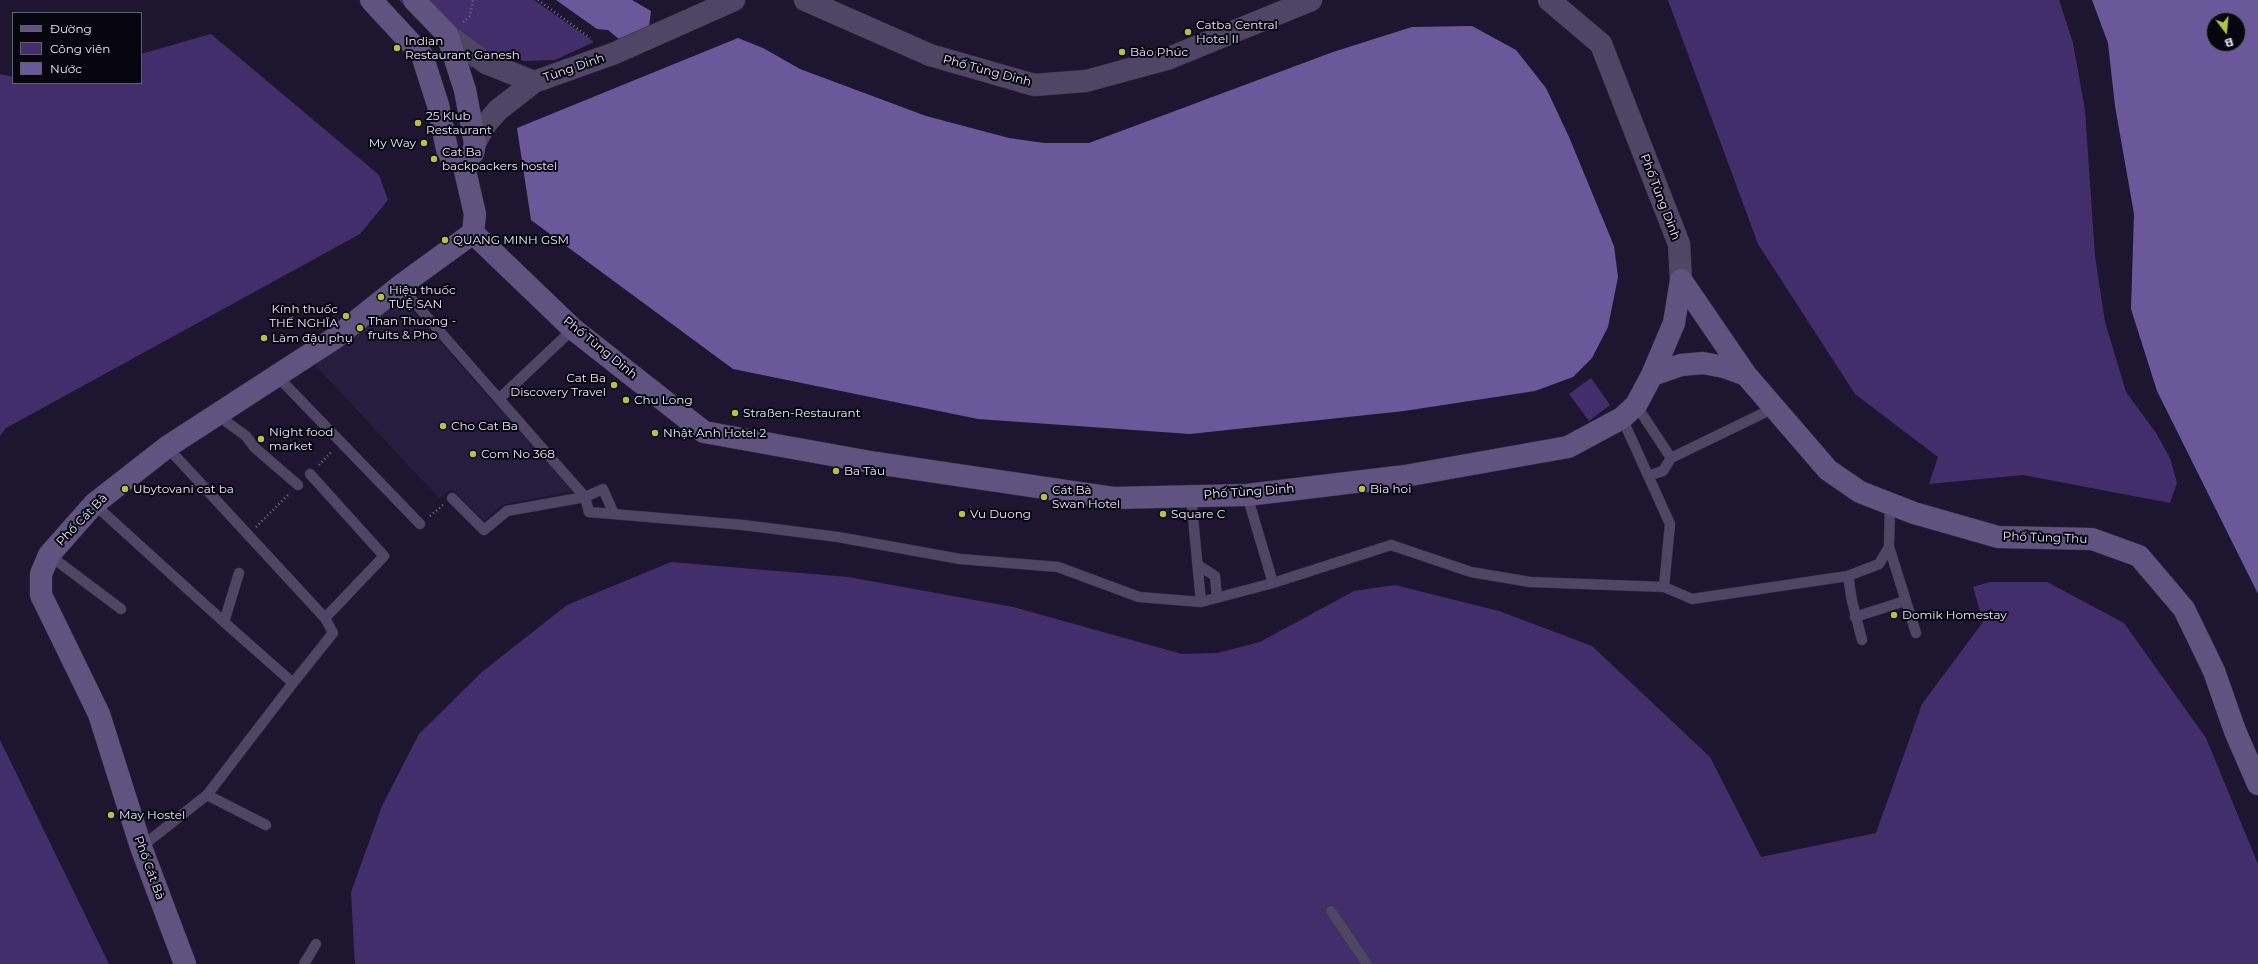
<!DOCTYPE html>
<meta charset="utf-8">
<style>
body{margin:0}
#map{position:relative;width:2258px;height:964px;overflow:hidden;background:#1e1630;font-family:Montserrat,sans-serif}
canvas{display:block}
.legend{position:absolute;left:12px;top:12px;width:130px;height:72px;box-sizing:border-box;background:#07050f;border:1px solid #625f6d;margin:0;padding:5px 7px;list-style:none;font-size:12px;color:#ebe7f9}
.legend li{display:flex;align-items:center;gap:8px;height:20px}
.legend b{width:20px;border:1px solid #625f6d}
.north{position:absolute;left:2206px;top:12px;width:40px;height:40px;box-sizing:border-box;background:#07050f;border:1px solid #625f6d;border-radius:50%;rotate:164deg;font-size:11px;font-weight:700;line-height:16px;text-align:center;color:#ebe7f9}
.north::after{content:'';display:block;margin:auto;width:14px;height:18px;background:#b3c24b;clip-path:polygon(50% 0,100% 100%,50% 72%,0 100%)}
</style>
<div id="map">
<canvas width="2258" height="964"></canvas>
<ul class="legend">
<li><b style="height:5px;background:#605380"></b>Đường</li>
<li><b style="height:11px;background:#432e6c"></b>Công viên</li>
<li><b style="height:11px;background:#6b589a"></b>Nước</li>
</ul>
<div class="north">B</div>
</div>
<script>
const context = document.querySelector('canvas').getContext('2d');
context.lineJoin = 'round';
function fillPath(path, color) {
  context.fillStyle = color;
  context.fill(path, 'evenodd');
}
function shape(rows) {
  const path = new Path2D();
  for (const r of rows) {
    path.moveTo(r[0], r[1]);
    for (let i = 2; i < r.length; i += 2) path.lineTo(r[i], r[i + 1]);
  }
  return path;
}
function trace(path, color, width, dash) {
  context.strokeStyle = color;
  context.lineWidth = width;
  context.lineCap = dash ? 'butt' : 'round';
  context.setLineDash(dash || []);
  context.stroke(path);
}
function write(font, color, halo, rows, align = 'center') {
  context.font = font + ' Montserrat,sans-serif';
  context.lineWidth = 4;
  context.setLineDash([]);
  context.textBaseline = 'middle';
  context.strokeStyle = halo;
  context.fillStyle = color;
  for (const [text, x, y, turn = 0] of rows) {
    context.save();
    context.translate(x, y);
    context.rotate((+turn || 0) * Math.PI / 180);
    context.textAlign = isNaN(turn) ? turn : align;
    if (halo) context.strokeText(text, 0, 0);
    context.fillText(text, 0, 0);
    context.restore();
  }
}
fillPath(shape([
 [402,299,572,491,502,505,484,521,452,489,439,498,313,363]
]), '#271d3e');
fillPath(shape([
 [399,0,534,0,594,42,555,60,525,61,493,55,471,68],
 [1668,0,2059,0,2073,43,2085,110,2095,256,2105,322,2126,392,2156,433,2170,458,2177,483,2170,503,2023,475,1929,484,1938,457,1855,394,1758,244],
 [211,34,379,175,388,200,360,234,6,428,0,436,0,74,13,77,13,83,141,83,141,54],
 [1591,378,1610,405,1589,421,1569,394],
 [671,562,848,577,1013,607,1182,654,1217,653,1260,642,1354,591,1395,585,1499,611,1592,646,1710,757,1761,857,1876,833,1922,704,1983,622,1973,587,1990,582,2047,582,2124,623,2206,738,2258,864,2258,964,355,964,351,892,382,806,419,734,482,672,567,605],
 [0,740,109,964,0,964]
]), '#432e6c');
fillPath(shape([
 [556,0,632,0,651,11,649,27,619,39,608,30,597,29],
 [2092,0,2258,0,2258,594,2157,391,2131,309,2134,214,2115,106,2108,43],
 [2214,20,2238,20,2238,44,2214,44],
 [1472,26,1516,50,1546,88,1569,137,1614,246,1618,277,1608,327,1592,358,1573,377,1535,391,1404,411,1190,434,978,419,733,369,531,220,517,128,738,38,763,48,800,69,926,116,1009,138,1044,143,1089,143,1333,52,1412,27]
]), '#6b589a');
const service = shape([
 [400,286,499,399],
 [573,329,499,399,585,497,603,489,614,514],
 [277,376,420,524],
 [1636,405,1671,458,1776,407],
 [217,415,246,436,254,447,298,485],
 [167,447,325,618,333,633,293,683],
 [310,474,384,556,325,618],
 [1648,476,1663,471,1671,458],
 [1247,495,1273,583],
 [1191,496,1201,602,1273,583,1391,545,1471,572,1530,582,1664,587,1670,524,1622,418],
 [452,498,484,530,507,511,585,497,589,512,743,525,838,537,960,559,1058,567,1139,597,1201,602],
 [94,504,224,622],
 [1889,547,1916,633],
 [49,555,121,609],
 [1198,565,1215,576,1217,598],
 [239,573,224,622,293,683,207,795,266,825],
 [1848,576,1852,601,1862,640],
 [1664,587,1692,599,1848,576,1879,564,1889,547,1890,505],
 [1855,617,1905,601],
 [141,847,207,795],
 [1331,911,1367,964],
 [304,964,316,944]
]);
const tertiary = shape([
 [805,0,930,55,1034,85,1086,81,1167,59,1311,0],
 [1549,0,1601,44,1679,244,1681,280],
 [447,34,486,63,534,82],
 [475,143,485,125,498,110,534,82,615,53,734,0]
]);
const secondary = shape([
 [371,0,422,55,438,105,447,149,451,157,463,162,473,153,475,143,465,90,447,34,414,0],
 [473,233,573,329,704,432,876,463,1113,498,1247,495,1405,476,1568,447,1622,418,1636,405,1652,375,1674,323,1681,280],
 [1681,280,1746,375,1828,470,1860,492,1914,513,1998,537,2092,539,2139,556,2184,609,2214,671,2235,731,2258,784],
 [1652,375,1681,365,1703,363,1724,367,1746,375],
 [185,964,141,847,99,714,41,595,41,574,49,555,94,504,167,447,335,338,400,286,473,233,475,214,463,162]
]);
trace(service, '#363044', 11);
trace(tertiary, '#363044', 23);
trace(secondary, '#363044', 23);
trace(shape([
 [538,0,590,38],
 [463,22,470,16,473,0],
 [319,465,332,451],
 [430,516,443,505],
 [256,527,290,493]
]), '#736d84', 2.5, [1, 3]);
trace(service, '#4e4664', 10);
trace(tertiary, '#4e4664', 22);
trace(secondary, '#605380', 22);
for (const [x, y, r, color] of [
 [1188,32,4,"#b3c24b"],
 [397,48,4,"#b3c24b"],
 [1122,52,4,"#b3c24b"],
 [418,123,4,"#b3c24b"],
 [424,143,4,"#b3c24b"],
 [434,159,4,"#b3c24b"],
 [445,240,4,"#b3c24b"],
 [381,297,4,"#b3c24b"],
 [346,316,4,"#b3c24b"],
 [360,328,4,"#b3c24b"],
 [264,338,4,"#b3c24b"],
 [614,385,4,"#b3c24b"],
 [626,400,4,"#b3c24b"],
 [735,413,4,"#b3c24b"],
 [443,426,4,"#b3c24b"],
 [655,433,4,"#b3c24b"],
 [261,439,4,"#b3c24b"],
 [473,454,4,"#b3c24b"],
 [836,471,4,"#b3c24b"],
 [125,489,4,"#b3c24b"],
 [1362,489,4,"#b3c24b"],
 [1044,497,4,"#b3c24b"],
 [962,514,4,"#b3c24b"],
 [1163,514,4,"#b3c24b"],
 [1894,615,4,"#b3c24b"],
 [111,815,4,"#b3c24b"]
]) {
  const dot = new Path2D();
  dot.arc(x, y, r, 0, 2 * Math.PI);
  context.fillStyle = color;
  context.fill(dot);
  trace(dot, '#07050f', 1.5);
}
write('12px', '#ebe7f9', '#07050f', [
 ["Catba Central",1196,25],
 ["Hotel II",1196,39],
 ["Indian",405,41],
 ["Restaurant Ganesh",405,55],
 ["Bảo Phúc",1130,52],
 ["25 Klub",426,116],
 ["Restaurant",426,130],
 ["My Way",416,143,"right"],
 ["Cat Ba",442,152],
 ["backpackers hostel",442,166],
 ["QUANG MINH GSM",453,240],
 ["Hiệu thuốc",389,290],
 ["TUỆ SAN",389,304],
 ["Kính thuốc",338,309,"right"],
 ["THẾ NGHĨA",338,323,"right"],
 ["Than Thuong -",368,321],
 ["fruits & Pho",368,335],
 ["Làm đậu phụ",272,338],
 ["Cat Ba",606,378,"right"],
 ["Discovery Travel",606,392,"right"],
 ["Chu Long",634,400],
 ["Straßen-Restaurant",743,413],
 ["Cho Cat Ba",451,426],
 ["Night food",269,432],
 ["market",269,446],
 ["Nhật Anh Hotel 2",663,433],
 ["Com No 368",481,454],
 ["Ba Tàu",844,471],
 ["Ubytovani cat ba",133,489],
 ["Bia hoi",1370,489],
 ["Cát Bà",1052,490],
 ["Swan Hotel",1052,504],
 ["Vu Duong",970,514],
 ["Square C",1171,514],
 ["Domik Homestay",1902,615],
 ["May Hostel",119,815]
], 'left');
write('12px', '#ebe7f9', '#07050f', [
 ["Tùng Dinh",574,68,-19],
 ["Phố Tùng Dinh",987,71,15],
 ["Phố Tùng Dinh",1660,197,69],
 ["Phố Tùng Dinh",600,348,39],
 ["Phố Tùng Dinh",1249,492,-4],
 ["Phố Cát Bà",82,520,-46],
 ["Phố Tùng Thu",2045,538,2],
 ["Phố Cát Bà",149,868,70]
]);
</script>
